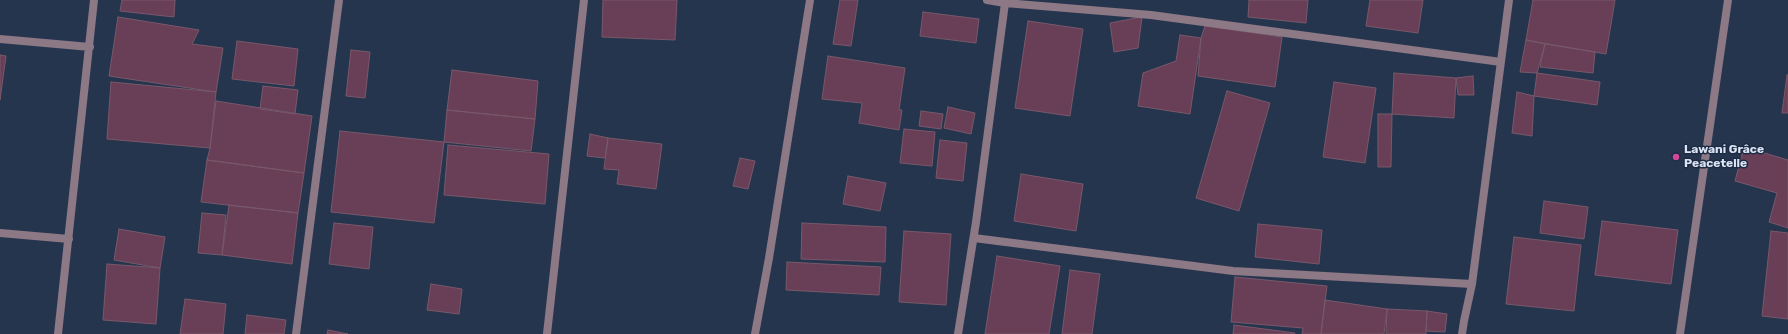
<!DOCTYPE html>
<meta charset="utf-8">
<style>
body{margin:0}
canvas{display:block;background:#26354e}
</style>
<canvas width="1788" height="334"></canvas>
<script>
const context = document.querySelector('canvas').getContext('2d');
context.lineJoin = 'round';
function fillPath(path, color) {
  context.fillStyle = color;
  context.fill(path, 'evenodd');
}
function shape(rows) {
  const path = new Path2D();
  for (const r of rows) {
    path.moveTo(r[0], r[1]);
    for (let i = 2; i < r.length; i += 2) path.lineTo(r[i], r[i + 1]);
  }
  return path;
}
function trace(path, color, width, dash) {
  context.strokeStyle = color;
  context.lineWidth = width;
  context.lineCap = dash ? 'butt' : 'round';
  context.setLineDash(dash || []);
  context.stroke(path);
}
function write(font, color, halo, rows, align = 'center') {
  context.font = font + ' Rubik,sans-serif';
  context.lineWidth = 3;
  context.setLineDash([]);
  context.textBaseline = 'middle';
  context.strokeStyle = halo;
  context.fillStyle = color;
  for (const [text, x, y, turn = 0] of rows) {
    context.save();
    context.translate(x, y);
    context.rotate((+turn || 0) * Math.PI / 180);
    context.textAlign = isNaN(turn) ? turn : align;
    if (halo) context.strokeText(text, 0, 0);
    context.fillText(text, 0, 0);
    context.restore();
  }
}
const building = shape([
 [122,0,175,0,174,17,120,11,122,0],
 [603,0,677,0,675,40,602,37,603,0],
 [840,0,858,0,851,46,833,44,840,0],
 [1249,0,1308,0,1306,23,1248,17,1249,0],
 [1370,0,1423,0,1418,33,1366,26,1370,0],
 [1533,0,1615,0,1606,54,1526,40,1533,0],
 [923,12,979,19,976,43,920,36,923,12],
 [118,17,199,30,192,44,223,48,216,92,109,76,118,17],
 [1142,17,1138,48,1114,52,1110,23,1142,17],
 [1028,21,1083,29,1070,116,1015,108,1028,21],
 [1205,26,1282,37,1275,87,1198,76,1201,38,1205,26],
 [1180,35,1201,38,1190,114,1138,106,1143,73,1176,61,1180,35],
 [1526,40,1545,44,1537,73,1520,72,1526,40],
 [237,41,298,49,294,86,232,79,237,41],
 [1545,44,1595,52,1593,73,1540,67,1545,44],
 [351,50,370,52,365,98,346,96,351,50],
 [0,55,6,56,0,100,0,55],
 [828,56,905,68,899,110,902,110,899,130,859,123,862,103,822,99,828,56],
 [452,70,538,81,535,119,447,110,452,70],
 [1394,73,1456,78,1454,118,1392,114,1394,73],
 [1537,73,1600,82,1597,105,1534,96,1537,73],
 [1787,75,1788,75,1788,113,1782,113,1787,75],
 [1473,76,1474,95,1458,95,1456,78,1473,76],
 [111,82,216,92,210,148,107,139,111,82],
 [1334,82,1376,88,1365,163,1323,157,1334,82],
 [263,86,298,90,295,114,260,109,263,86],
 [1227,91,1270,103,1239,211,1196,198,1227,91],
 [1517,92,1534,96,1532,136,1512,133,1517,92],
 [216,101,312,116,304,173,207,160,210,148,216,101],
 [948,107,975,113,971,134,944,128,948,107],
 [447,110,535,119,531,151,444,142,447,110],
 [921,111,943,114,941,129,919,126,921,111],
 [1378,114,1392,114,1391,167,1378,167,1378,114],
 [904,129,935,132,932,166,900,163,904,129],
 [340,131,444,142,434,223,331,212,340,131],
 [590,134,608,138,605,158,587,156,590,134],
 [608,138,662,144,656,189,617,184,619,170,604,169,608,138],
 [940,140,967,143,963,181,936,178,940,140],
 [448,145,549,154,545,204,444,195,448,145],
 [1744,147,1788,160,1788,228,1769,222,1777,193,1735,181,1744,147],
 [740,158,755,161,748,189,733,186,740,158],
 [207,160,304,173,298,213,201,202,207,160],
 [1021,174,1083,184,1076,231,1014,221,1021,174],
 [848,176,886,183,880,211,843,204,848,176],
 [1544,201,1588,207,1584,239,1540,233,1544,201],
 [229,205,298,213,292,264,222,255,229,205],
 [202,213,226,215,222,255,198,253,202,213],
 [1602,221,1678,230,1671,284,1595,275,1602,221],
 [334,223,373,227,369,269,329,264,334,223],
 [802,223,886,227,885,262,801,259,802,223],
 [1258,224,1322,230,1319,264,1255,257,1258,224],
 [119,229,165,237,160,268,114,260,119,229],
 [904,231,951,234,946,305,899,302,904,231],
 [1771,231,1788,233,1788,319,1762,316,1771,231],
 [1514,237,1581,245,1574,311,1506,304,1514,237],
 [997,256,1060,266,1049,334,985,334,997,256],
 [787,262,881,267,879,295,786,290,787,262],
 [107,264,160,268,156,324,103,320,107,264],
 [1070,270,1100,274,1092,334,1062,334,1070,270],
 [1235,277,1327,286,1321,334,1302,334,1303,328,1231,322,1235,277],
 [431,284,462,289,459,314,427,310,431,284],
 [185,299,226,304,223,334,180,334,185,299],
 [1325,300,1387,309,1384,334,1321,334,1325,300],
 [1387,309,1427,311,1426,334,1386,334,1387,309],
 [1427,311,1447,314,1445,332,1426,331,1427,311],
 [247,315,286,320,284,334,245,334,247,315],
 [1234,325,1295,333,1295,334,1233,334,1234,325],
 [328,330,348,334,327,334,328,330]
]);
fillPath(building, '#693e57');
trace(building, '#78586a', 1);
trace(shape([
 [987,0,1005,3,1151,15,1501,62],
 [0,39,90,47],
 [0,233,69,239],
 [974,238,1233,271,1472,284],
 [58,334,94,0],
 [296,334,339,0],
 [547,334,584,0],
 [755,334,769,258,810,0],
 [958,334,976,222,1005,3],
 [1462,334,1464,321,1472,284,1509,0],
 [1680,334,1728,0]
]), '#8d7885', 8);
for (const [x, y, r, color] of [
 [1676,157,4,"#d1479c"]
]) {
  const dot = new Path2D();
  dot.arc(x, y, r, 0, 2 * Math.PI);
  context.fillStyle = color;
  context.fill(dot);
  trace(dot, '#1d2b43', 1.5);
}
write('bold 12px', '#dbe4f5', '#1d2b43', [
 ["Lawani Grâce",1684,150],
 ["Peacetelle",1684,164]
], 'left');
</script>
